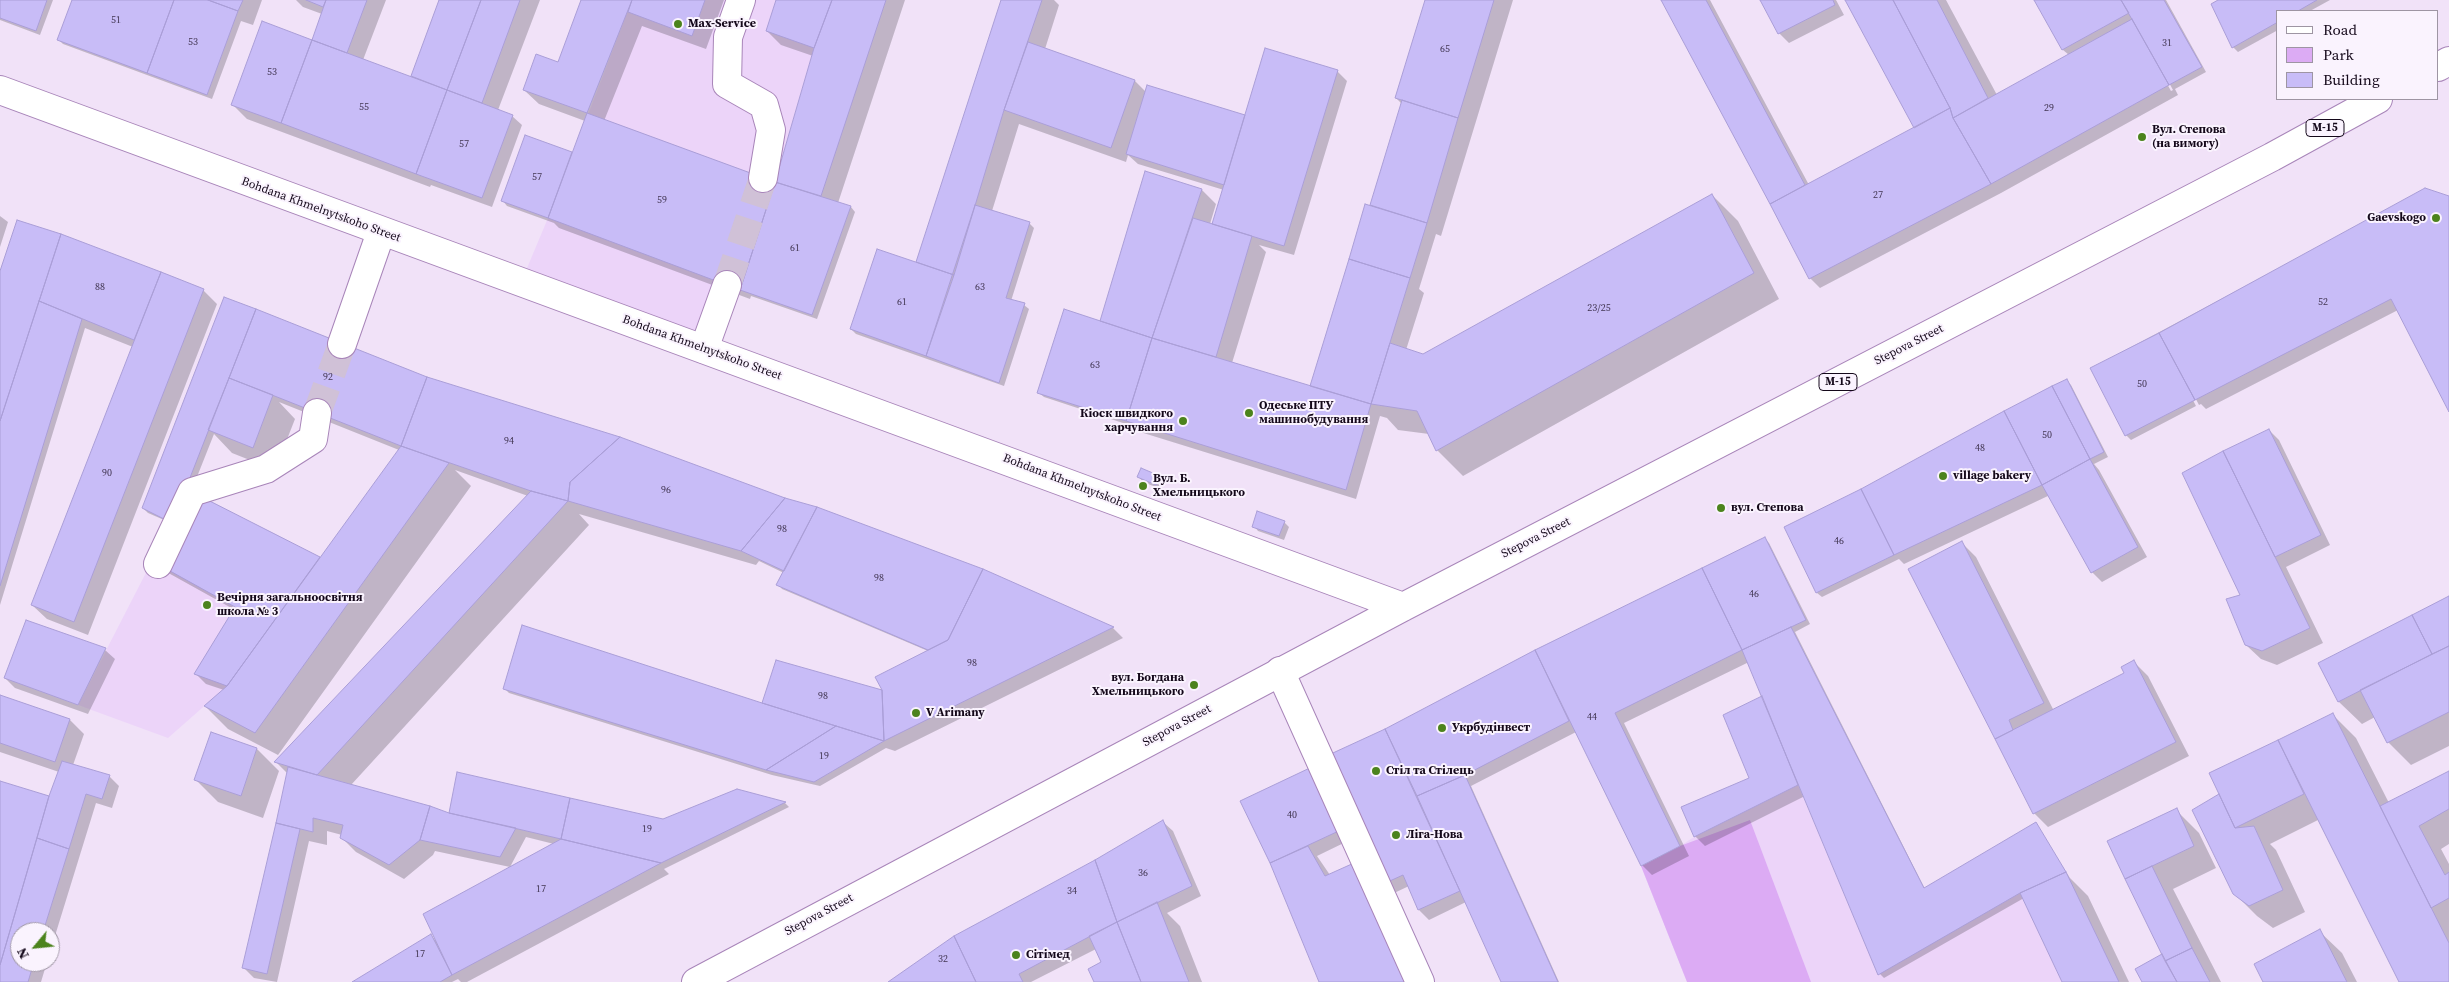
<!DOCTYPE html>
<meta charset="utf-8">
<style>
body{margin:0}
#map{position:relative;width:2449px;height:982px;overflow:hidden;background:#f1e2f8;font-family:"Source Serif 4",serif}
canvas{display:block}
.legend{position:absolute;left:2276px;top:10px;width:162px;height:90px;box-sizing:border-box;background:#faf3fe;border:1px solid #9e95a3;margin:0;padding:6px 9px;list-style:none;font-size:15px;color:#14081a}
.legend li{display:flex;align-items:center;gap:10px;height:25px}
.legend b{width:25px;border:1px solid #9e95a3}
.north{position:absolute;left:10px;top:922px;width:50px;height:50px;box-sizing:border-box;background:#faf3fe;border:1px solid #9e95a3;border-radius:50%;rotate:242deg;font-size:14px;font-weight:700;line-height:20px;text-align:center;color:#14081a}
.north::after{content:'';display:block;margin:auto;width:18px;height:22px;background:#4c831d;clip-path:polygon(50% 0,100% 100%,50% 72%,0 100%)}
</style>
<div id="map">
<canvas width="2449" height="982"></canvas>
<ul class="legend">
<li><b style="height:6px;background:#fff"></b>Road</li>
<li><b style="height:14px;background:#dcabf4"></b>Park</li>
<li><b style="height:14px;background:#c8bcf7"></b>Building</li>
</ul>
<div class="north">N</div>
</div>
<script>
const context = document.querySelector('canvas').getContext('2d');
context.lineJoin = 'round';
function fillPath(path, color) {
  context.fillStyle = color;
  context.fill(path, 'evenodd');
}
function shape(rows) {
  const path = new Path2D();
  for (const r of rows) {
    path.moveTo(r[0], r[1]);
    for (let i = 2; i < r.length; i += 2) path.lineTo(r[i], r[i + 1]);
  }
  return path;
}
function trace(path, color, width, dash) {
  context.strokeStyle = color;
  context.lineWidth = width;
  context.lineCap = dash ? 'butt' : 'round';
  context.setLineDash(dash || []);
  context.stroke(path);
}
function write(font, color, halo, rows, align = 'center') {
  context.font = font + ' "Source Serif 4",serif';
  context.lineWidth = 4;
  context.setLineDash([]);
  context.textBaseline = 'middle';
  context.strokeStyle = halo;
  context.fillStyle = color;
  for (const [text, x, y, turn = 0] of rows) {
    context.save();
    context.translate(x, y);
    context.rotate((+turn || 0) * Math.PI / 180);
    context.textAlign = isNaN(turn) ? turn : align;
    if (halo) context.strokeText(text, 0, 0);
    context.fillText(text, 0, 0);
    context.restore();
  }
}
fillPath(shape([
 [632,0,832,0,814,48,775,182,717,349,522,280,548,218],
 [192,492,320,557,227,686,168,738,78,705,152,561],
 [1798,785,1878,974,2020,893,2062,982,1687,982,1641,866,1680,846,1694,837]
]), '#ecd4f9');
fillPath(shape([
 [1750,820,1811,982,1687,982,1641,866,1680,846]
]), '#dcabf4');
fillPath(shape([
 [0,0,53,0,40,35,0,20],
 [73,0,262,0,253,25,241,21,212,99,63,44,58,39],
 [296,0,386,0,363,60,411,78,440,0,540,0,498,110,512,116,522,125,492,207,431,185,430,187,247,119,232,104,313,41,322,14,303,7],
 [582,0,724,0,706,49,642,26,604,121,775,184,813,56,781,45,767,31,777,0,905,0,838,203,851,207,855,212,817,319,751,296,750,299,559,228,554,223,507,206,503,201,526,137,573,155,585,121,539,104,524,90,559,63],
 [1003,0,1054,0,1059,5,1045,49,1135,81,1146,92,1246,116,1337,71,1347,81,1294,255,1259,245,1266,252,1232,363,1315,389,1374,208,1371,205,1402,104,1396,98,1426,0,1513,0,1441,236,1436,234,1419,289,1424,293,1406,350,1424,356,1712,195,1738,221,1779,299,1463,476,1437,450,1429,434,1398,430,1387,418,1380,416,1356,499,1137,431,1132,426,1044,397,1039,393,1100,322,1202,190,1216,204,1210,224,1213,225,1224,190,1138,164,1128,155,1126,162,1019,124,992,211,1030,224,1034,228,1011,301,1024,305,1029,309,1004,386,856,334,851,329,917,264],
 [1662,0,1710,0,1809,185,1915,128,1847,0,1946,0,1997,95,2069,55,2063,50,2035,0,2166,0,2206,72,2175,89,2178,95,2001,193,1820,288,1810,278],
 [2137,30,2140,30,2173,90,2171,91],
 [1762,0,1836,0,1844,15,1789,43,1779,33],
 [2221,0,2330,0,2310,11,2278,11,2278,30,2238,52,2233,47,2213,4],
 [2425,190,2449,198,2449,410,2398,310,2206,409,2201,404,2199,405,2164,338,2161,338,2196,406,2131,440,2126,435,2092,368],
 [0,216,8,222,0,247],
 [61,235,203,290,217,304,88,635,47,619,32,605,133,347,85,328,0,605,0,275],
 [225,299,427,378,982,570,1113,628,1123,638,895,751,886,748,820,786,772,775,509,693,504,688,763,704,884,692,928,651,782,589,778,584,784,573,759,561,756,565,579,514,589,525,351,785,450,814,663,821,737,790,785,803,789,807,664,869,669,874,467,982,461,982,458,979,452,982,354,982,431,936,437,942,554,844,526,837,510,867,435,851,433,855,404,879,356,852,342,838,342,835,327,831,327,845,309,841,277,982,254,978,244,968,288,774,276,762,528,496,455,470,471,486,278,755,228,729,205,706,224,690,206,684,196,674,235,610,163,570,171,523,148,513,143,508],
 [279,402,399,450,320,559,191,492,214,434,232,453,275,470,295,419],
 [2066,380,2071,385,2108,457,2094,464,2099,470,2147,557,2102,582,2092,572,2050,495,1904,564,1899,559,1822,597,1817,593,1863,490],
 [2269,430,2279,440,2330,545,2286,567,2323,643,2277,665,2261,659,2246,645],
 [1139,477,1159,477,1164,482,1161,489,1143,482],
 [1284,522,1289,527,1284,540,1258,531,1254,526],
 [1764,538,1769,543,1810,624,1795,632,1925,889,2035,824,2070,878,2088,896,2129,982,2064,982,2024,898,1884,978,1880,974,1805,796,1705,846,1695,836,1750,779,1765,702,1749,662,1624,723,1689,856,1652,875,1642,865,1576,732,1471,786,1559,982,1502,982,1466,902,1429,920,1419,910,1409,886,1392,894,1324,759,1386,730,1535,651],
 [1962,543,1976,557,2054,711,2126,674,2134,662,2148,676,2189,756,2048,827,2034,813],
 [2449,597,2449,746,2411,765,2388,742,2375,717,2362,724,2339,702,2320,663],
 [105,650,115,659,88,714,15,688,5,678],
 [0,696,70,720,84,734,73,765,109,776,119,786,112,808,96,803,50,952,50,932,20,932,20,962,47,962,41,982,0,982,0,783,49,797,59,772,0,752],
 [2333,715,2356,738,2389,803,2449,772,2449,844,2441,849,2449,864,2449,982,2400,982,2318,820,2270,844,2276,850,2305,912,2273,928,2257,916,2234,893,2220,795,2210,773],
 [257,749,279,771,263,818,218,802,196,780],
 [1314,768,1352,839,1317,856,1330,875,1320,982,1271,863,1242,801],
 [2176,810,2199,833,2216,868,2173,889,2221,982,2144,982,2165,960,2109,842],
 [1163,822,1173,831,1201,896,1167,913,1180,926,1202,982,1095,982,1102,963,1096,949,1031,982,890,982],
 [2319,931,2342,953,2357,982,2265,982]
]), '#0003');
const building = shape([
 [0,0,47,0,36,31,0,18,0,0],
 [72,0,174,0,147,73,57,40,72,0],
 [174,0,208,0,238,11,207,95,147,73,174,0],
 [208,0,243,0,238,11,208,0],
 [306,0,326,0,323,7,306,0],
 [326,0,367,0,347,53,312,40,326,0],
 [439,0,481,0,447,90,411,76,439,0],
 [481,0,520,0,482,103,447,90,481,0],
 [581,0,632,0,587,113,523,90,536,54,558,62,581,0],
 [632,0,705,0,692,36,628,12,632,0],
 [776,0,832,0,814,48,766,31,776,0],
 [832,0,886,0,821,196,775,182,814,48,832,0],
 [1001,0,1042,0,1004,110,954,275,916,262,1001,0],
 [1425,0,1494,0,1458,118,1395,98,1425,0],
 [1661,0,1706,0,1805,185,1770,204,1661,0],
 [1760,0,1833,0,1835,5,1778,34,1760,0],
 [1845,0,1893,0,1950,108,1914,128,1845,0],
 [1893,0,1937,0,1988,98,1953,118,1950,108,1893,0],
 [2034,0,2121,0,2129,13,2062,50,2034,0],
 [2121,0,2164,0,2202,67,2169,85,2121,0],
 [2218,0,2317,0,2298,11,2278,11,2278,22,2232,48,2211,4,2218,0],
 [2132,19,2169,85,1991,184,1953,118,2132,19],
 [262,21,312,40,281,123,231,105,262,21],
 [312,40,447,90,416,174,281,123,312,40],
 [1028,42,1135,80,1111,148,1004,110,1028,42],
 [1265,48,1338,70,1284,246,1212,224,1265,48],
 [1147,85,1245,115,1224,185,1126,154,1147,85],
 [447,90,513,115,482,198,416,174,447,90],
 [1402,100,1458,118,1427,223,1370,205,1402,100],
 [1950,108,1953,118,1991,184,1809,279,1770,204,1950,108],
 [587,113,775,182,740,290,548,218,587,113],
 [525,135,572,152,548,218,501,201,525,135],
 [1145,171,1202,189,1152,338,1100,321,1145,171],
 [775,182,851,206,812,315,740,290,775,182],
 [2425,188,2449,196,2449,412,2391,299,2195,400,2159,333,2425,188],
 [1712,194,1754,273,1436,451,1417,411,1371,404,1390,343,1423,354,1712,194],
 [1365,204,1427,223,1410,278,1349,259,1365,204],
 [975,205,1030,222,1006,298,1025,303,999,383,926,356,975,205],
 [1193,218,1252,236,1216,357,1152,338,1193,218],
 [17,220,61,234,0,421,0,271,17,220],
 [61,234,161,272,134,340,39,301,61,234],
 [877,249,954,275,926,356,850,329,877,249],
 [1349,259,1410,278,1371,404,1310,386,1349,259],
 [161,272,204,289,74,622,31,605,161,272],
 [224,297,256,309,186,488,170,522,142,508,224,297],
 [39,301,82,319,0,586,0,421,39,301],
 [256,309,427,377,401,446,229,378,256,309],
 [1064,309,1152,338,1126,421,1037,393,1064,309],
 [2159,333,2195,400,2125,436,2090,368,2159,333],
 [1152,338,1371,404,1346,490,1126,421,1152,338],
 [427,377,620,437,570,482,568,501,531,491,401,446,427,377],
 [229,378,273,395,253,448,208,430,229,378],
 [2067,379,2104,452,2090,459,2052,386,2067,379],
 [2052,386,2090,459,2042,485,2004,411,2052,386],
 [2004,411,2042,485,1894,555,1861,489,2004,411],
 [2269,429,2321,535,2275,557,2223,451,2269,429],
 [620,437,785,498,741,551,568,501,570,482,620,437],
 [401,446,449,463,255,733,204,706,227,686,401,446],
 [2223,451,2310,628,2262,651,2245,645,2226,599,2240,595,2182,473,2223,451],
 [2090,459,2138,547,2091,573,2042,485,2090,459],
 [1141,468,1160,476,1156,485,1137,477,1141,468],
 [1861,489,1894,555,1816,593,1784,527,1861,489],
 [531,491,568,501,317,775,274,762,531,491],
 [192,492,320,557,227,686,194,674,235,607,152,561,192,492],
 [785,498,817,507,784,571,741,551,785,498],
 [817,507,983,569,948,640,928,650,776,585,817,507],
 [1257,511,1285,521,1279,536,1252,527,1257,511],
 [1765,537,1806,620,1742,650,1702,568,1765,537],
 [1962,541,2044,703,2009,720,2013,730,1995,739,1908,569,1962,541],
 [1702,568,1742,650,1615,713,1680,846,1641,866,1535,650,1702,568],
 [983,569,1114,627,884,741,882,690,875,677,948,640,983,569],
 [2449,596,2449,646,2432,654,2412,615,2449,596],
 [2412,615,2432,654,2338,702,2318,663,2412,615],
 [26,620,106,648,78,705,4,678,26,620],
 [522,625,762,703,836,726,766,770,503,689,522,625],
 [1791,627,1924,888,2036,822,2066,872,2020,893,1878,975,1742,650,1791,627],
 [2449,646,2449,712,2387,743,2360,690,2449,646],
 [1535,650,1569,721,1465,775,1417,796,1385,729,1535,650],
 [776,660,882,690,884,741,762,703,776,660],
 [2134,660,2176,742,2033,814,1995,739,2124,673,2121,667,2134,660],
 [0,695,70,719,55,762,0,743,0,695],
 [1762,696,1798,785,1694,837,1681,807,1749,778,1723,715,1762,696],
 [2333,713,2449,943,2449,982,2399,982,2278,740,2333,713],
 [836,726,884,741,814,782,766,770,836,726],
 [1385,729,1460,891,1418,910,1403,875,1381,885,1322,758,1385,729],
 [211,732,257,748,241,796,194,780,211,732],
 [2278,740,2304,794,2235,828,2209,773,2278,740],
 [62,761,110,775,102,799,86,794,69,849,37,838,49,796,62,761],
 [1314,766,1343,829,1270,863,1240,801,1314,766],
 [288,767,430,806,420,840,389,865,340,838,343,825,313,818,313,832,276,823,288,767],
 [2449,771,2449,809,2419,826,2445,875,2449,872,2449,898,2431,908,2380,806,2449,771],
 [457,772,570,798,561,839,449,813,457,772],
 [1465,775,1558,982,1501,982,1417,796,1465,775],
 [0,781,49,796,0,965,0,781],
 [737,789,786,802,661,863,561,839,570,798,663,819,737,789],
 [2219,794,2235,828,2254,826,2283,890,2249,906,2233,894,2192,810,2219,794],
 [430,806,449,813,516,828,500,857,420,840,430,806],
 [2177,808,2194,846,2125,879,2107,841,2177,808],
 [1163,820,1192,886,1117,922,1095,860,1163,820],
 [276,823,300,829,267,974,242,968,276,823],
 [37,838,69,849,43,932,20,932,20,962,34,962,28,982,0,982,0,965,37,838],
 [561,839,661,863,452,975,423,914,561,839],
 [1308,846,1325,876,1354,863,1409,982,1319,982,1270,863,1308,846],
 [1095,860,1117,922,1019,974,1023,982,976,982,954,936,1095,860],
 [2152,866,2192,948,2165,961,2125,879,2152,866],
 [2066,872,2119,982,2062,982,2020,893,2066,872],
 [1157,902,1189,982,1141,982,1117,922,1157,902],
 [1117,922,1141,982,1094,982,1088,969,1101,962,1089,936,1117,922],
 [2320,929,2347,982,2263,982,2254,964,2320,929],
 [431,934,452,975,440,982,352,982,431,934],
 [954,936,976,982,888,982,954,936],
 [2192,948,2210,982,2177,982,2165,961,2192,948],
 [2162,954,2177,982,2142,982,2135,969,2162,954]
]);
fillPath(building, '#c8bcf7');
trace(building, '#aa9ed7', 1);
trace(shape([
 [727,285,763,178],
 [317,413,342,344]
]), '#d0c1d7', 28, [28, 14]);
const minor = shape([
 [741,0,728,37,727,84,764,105,771,130,763,178],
 [342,344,381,232],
 [704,349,727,285],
 [158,564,192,492,266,469,313,439,317,413],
 [1280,671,1420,982]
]);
const major = shape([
 [2438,67,2449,61],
 [0,90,1403,607],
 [696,982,1403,607,2272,157,2378,99]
]);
trace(minor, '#a885b9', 30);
trace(major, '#a885b9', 30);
trace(minor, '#fff', 28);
trace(major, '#fff', 28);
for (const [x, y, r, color] of [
 [678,24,5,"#4c831d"],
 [2142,137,5,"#4c831d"],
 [2436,218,5,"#4c831d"],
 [1249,413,5,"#4c831d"],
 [1183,421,5,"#4c831d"],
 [1943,476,5,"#4c831d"],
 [1143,486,5,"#4c831d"],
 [1721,508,5,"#4c831d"],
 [207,605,5,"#4c831d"],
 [1194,685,5,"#4c831d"],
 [916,713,5,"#4c831d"],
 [1442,728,5,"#4c831d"],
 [1376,771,5,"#4c831d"],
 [1396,835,5,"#4c831d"],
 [1016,955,5,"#4c831d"]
]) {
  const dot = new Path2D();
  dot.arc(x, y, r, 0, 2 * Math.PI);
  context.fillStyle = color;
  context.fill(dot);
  trace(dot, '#faf3fe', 2);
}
write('10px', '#413551', null, [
 ["51",116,20],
 ["53",193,42],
 ["31",2167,43],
 ["65",1445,49],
 ["53",272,72],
 ["55",364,107],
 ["29",2049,108],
 ["57",464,144],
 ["57",537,177],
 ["27",1878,195],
 ["59",662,200],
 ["61",795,248],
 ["88",100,287],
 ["63",980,287],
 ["61",902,302],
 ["52",2323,302],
 ["23/25",1599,308],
 ["63",1095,365],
 ["92",328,377],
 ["50",2142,384],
 ["50",2047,435],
 ["94",509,441],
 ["48",1980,448],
 ["90",107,473],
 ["96",666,490],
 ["98",782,529],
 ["46",1839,541],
 ["98",879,578],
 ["46",1754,594],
 ["98",972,663],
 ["98",823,696],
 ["44",1592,717],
 ["19",824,756],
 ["40",1292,815],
 ["19",647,829],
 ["36",1143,873],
 ["17",541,889],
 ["34",1072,891],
 ["17",420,954],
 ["32",943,959]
]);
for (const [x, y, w] of [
 [2325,128,38],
 [1838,382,38]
]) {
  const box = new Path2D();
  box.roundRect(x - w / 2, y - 8.5, w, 17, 4);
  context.fillStyle = '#faf3fe';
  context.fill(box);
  trace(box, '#14081a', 1);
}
write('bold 11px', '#14081a', null, [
 ["М-15",2325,128],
 ["М-15",1838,382]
]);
write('bold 12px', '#14081a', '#faf3fe', [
 ["Max-Service",688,24],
 ["Вул. Степова",2152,130],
 ["(на вимогу)",2152,144],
 ["Gaevskogo",2426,218,"right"],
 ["Одеське ПТУ",1259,406],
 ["машинобудування",1259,420],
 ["Кіоск швидкого",1173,414,"right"],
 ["харчування",1173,428,"right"],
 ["village bakery",1953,476],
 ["Вул. Б.",1153,479],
 ["Хмельницького",1153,493],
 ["вул. Степова",1731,508],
 ["Вечірня загальноосвітня",217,598],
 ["школа № 3",217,612],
 ["вул. Богдана",1184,678,"right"],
 ["Хмельницького",1184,692,"right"],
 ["V Arimany",926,713],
 ["Укрбудінвест",1452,728],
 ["Стіл та Стілець",1386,771],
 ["Ліга-Нова",1406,835],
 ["Сітімед",1026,955]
], 'left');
write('12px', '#14081a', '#faf3fe', [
 ["Bohdana Khmelnytskoho Street",321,210,20],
 ["Stepova Street",1909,345,-27],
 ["Bohdana Khmelnytskoho Street",702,348,20],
 ["Bohdana Khmelnytskoho Street",1082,488,21],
 ["Stepova Street",1536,538,-27],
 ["Stepova Street",1177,726,-28],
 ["Stepova Street",819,915,-28]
]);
</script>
